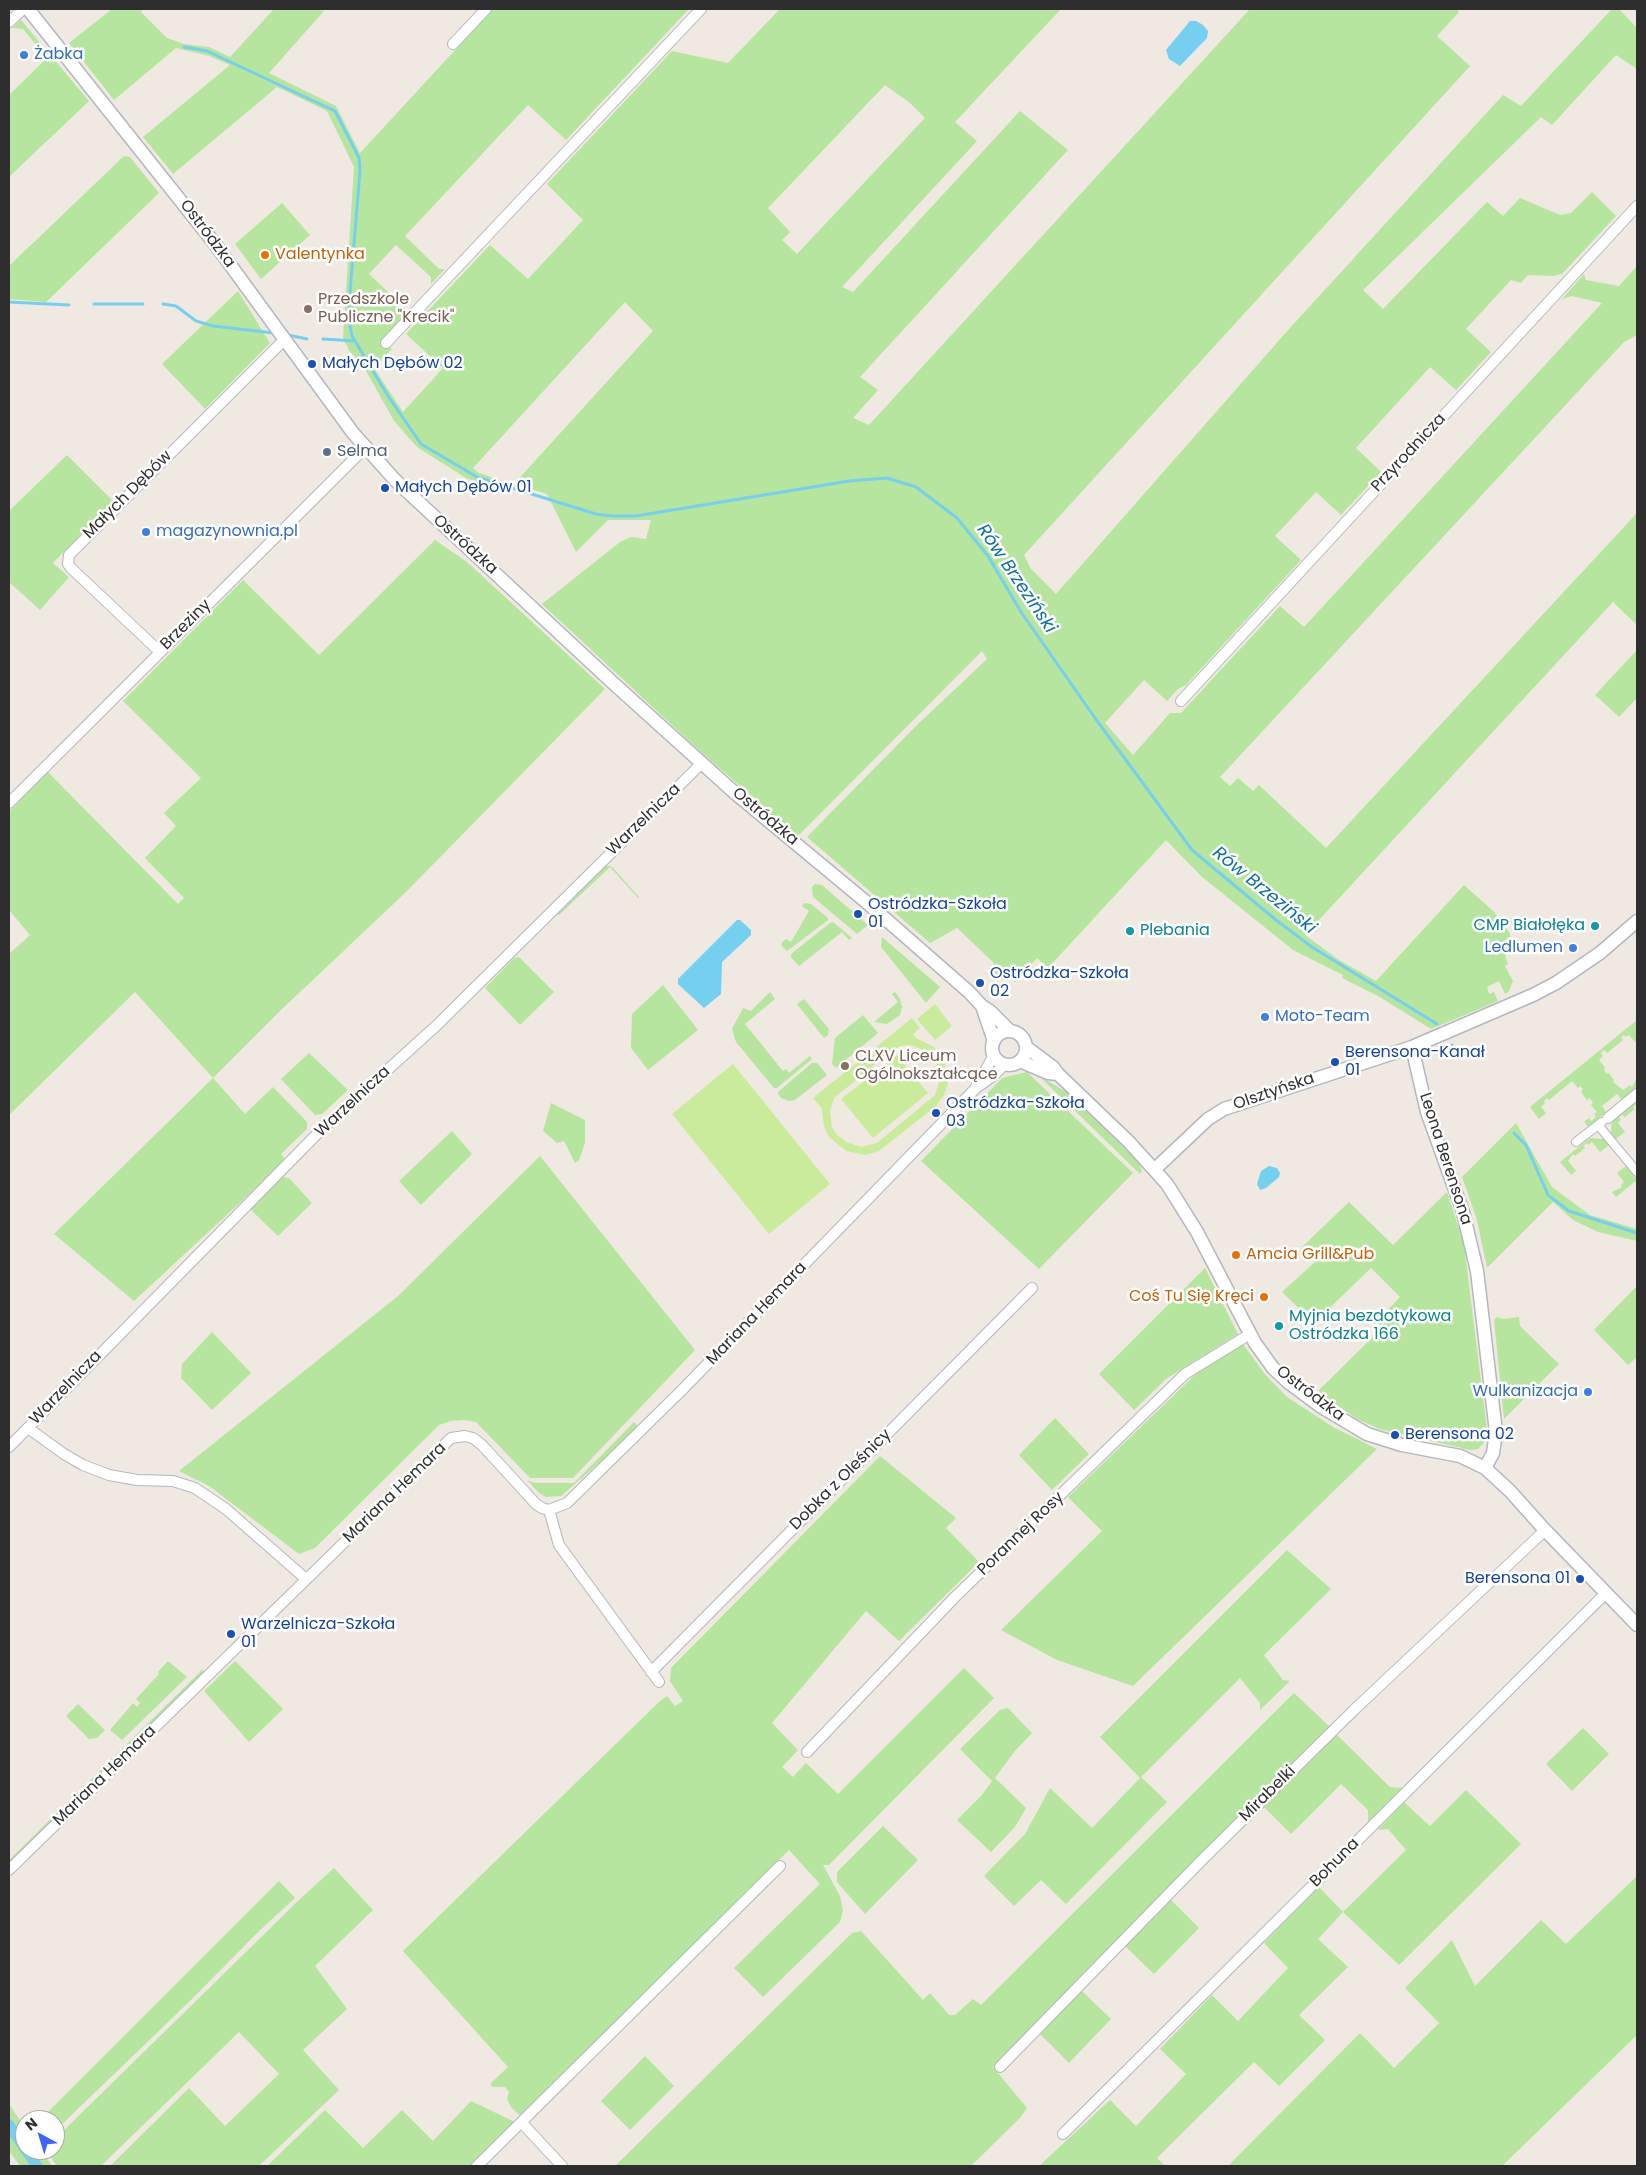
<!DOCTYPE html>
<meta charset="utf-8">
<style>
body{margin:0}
#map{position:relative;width:1646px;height:2175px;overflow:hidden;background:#efe9e1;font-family:Poppins,sans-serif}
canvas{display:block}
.frame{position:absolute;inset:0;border:10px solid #2e2e2e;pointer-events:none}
.north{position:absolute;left:15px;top:2110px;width:50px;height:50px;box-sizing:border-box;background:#fff;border:1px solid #ababab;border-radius:50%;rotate:321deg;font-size:14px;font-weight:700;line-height:20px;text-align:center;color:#2e2e2e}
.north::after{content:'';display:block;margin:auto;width:18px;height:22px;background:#4264fb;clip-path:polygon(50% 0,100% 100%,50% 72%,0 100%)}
</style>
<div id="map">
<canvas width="1646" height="2175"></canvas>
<div class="frame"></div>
<div class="north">N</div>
</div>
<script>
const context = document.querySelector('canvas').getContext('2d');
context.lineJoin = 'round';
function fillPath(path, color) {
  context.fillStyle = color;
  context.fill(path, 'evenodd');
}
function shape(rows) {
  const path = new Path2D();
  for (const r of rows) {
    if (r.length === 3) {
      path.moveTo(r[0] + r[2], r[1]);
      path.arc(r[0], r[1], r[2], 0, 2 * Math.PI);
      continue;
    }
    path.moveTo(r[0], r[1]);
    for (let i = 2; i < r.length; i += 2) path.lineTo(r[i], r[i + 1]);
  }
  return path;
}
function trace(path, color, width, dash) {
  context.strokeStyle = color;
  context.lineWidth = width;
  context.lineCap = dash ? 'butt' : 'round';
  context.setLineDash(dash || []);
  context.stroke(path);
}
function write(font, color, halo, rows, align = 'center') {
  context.font = font + ' Poppins,sans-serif';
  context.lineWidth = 5;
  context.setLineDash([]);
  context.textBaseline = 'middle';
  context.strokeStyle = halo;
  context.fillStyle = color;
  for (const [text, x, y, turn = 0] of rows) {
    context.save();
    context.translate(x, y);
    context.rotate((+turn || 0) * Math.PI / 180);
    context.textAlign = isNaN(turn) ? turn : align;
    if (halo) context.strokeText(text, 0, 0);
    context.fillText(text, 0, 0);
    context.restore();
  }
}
fillPath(shape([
 [112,9,143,9,141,12,167,38,184,44,209,47,230,57,274,9,312,9,324,11,269,73,336,106,360,153,493,9,689,9,566,140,528,105,405,236,439,269,445,269,431,284,431,277,396,245,369,274,407,310,383,343,392,349,374,368,403,412,443,368,406,334,490,245,528,279,583,220,547,184,672,51,728,63,780,9,1061,9,955,122,977,141,842,287,853,292,1020,111,1068,150,860,377,878,390,853,418,869,425,1250,9,1456,9,1459,12,1437,36,1470,66,1024,555,1031,569,1056,594,1289,329,1503,95,1521,106,1612,9,1619,9,1637,28,1637,69,1616,55,1552,125,1541,117,1363,290,1383,309,1487,202,1503,216,1520,198,1560,215,1571,213,1592,192,1616,216,1562,274,1553,276,1528,275,1521,283,1511,280,1466,329,1491,352,1456,390,1430,367,1356,448,1381,472,1341,515,1316,492,1275,536,1301,560,1186,685,1178,689,1167,701,1144,680,1105,723,1133,755,1170,713,1181,713,1280,606,1304,627,1602,303,1572,296,1562,299,1584,274,1586,280,1619,286,1637,266,1637,335,1624,342,1220,777,1230,786,1238,778,1253,791,1259,785,1326,848,1637,513,1637,625,1613,602,1305,935,1339,960,1376,981,1464,885,1493,911,1509,932,1513,943,1505,956,1508,964,1505,966,1513,981,1509,991,1505,994,1499,981,1487,987,1489,994,1494,992,1498,1001,1431,1029,1378,996,1342,978,1343,975,1293,950,1201,876,1166,840,1048,968,1037,958,1015,982,1004,972,1001,976,997,976,991,970,994,963,957,928,930,943,807,837,916,726,987,659,982,651,798,836,703,754,542,604,620,542,631,537,646,539,651,520,608,520,576,552,547,494,514,484,653,331,625,302,473,468,479,473,503,481,499,490,466,478,417,447,394,421,365,369,349,350,343,338,354,167,327,111,277,87,173,174,143,137,230,65,209,56,176,48,114,100,69,43],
 [885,85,910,103,925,118,797,254,782,240,790,232,768,208],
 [21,20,89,101,9,177,9,95,47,58,23,29,12,28],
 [124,156,130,157,159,193,46,302,9,299,9,266],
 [282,203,310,235,261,279,235,244],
 [238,291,270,343,205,409,162,364],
 [67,455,113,501,53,563,69,577,40,610,9,582,9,511],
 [435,540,467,562,605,689,405,893,282,1009,213,1078,245,1114,273,1087,307,1122,307,1129,281,1154,286,1160,134,1301,54,1234,213,1078,135,992,9,1115,9,954,30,935,9,910,9,812,47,771,178,904,184,898,145,858,176,826,164,813,201,778,123,701,243,580,319,655],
 [1637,650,1637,698,1619,717,1595,695],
 [605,866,610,866,613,868,639,897,638,898,610,867,559,915,555,913],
 [815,884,822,885,868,925,857,934,813,897,812,887],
 [804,903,811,904,828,918,828,920,787,951,781,945,782,942,786,939,791,942,809,911,802,906],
 [833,922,852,938,849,940,842,932,799,966,791,957,791,954,830,923],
 [882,937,940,987,926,1003,881,947],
 [519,957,554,992,520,1025,485,988,514,958],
 [663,985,698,1030,648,1070,631,1048,632,1014],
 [770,992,775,999,745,1024,783,1071,786,1069,789,1073,810,1056,812,1059,777,1088,774,1088,736,1042,732,1029,743,1008,751,1011],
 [895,992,900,999,902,1007,900,1015,887,1024,874,1022,898,1002,892,994],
 [804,999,829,1029,828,1035,824,1038,797,1004],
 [863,1015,878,1033,836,1068,832,1064,835,1038],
 [1637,1020,1637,1040,1635,1042,1629,1035,1626,1037,1624,1035,1621,1037,1623,1040,1607,1053,1604,1050,1601,1053,1603,1056,1599,1060,1605,1068,1604,1070,1607,1074,1609,1073,1614,1080,1613,1082,1623,1090,1630,1085,1632,1087,1636,1080,1637,1088,1622,1100,1617,1094,1602,1106,1606,1112,1588,1127,1584,1122,1589,1118,1591,1121,1596,1117,1594,1114,1597,1112,1591,1105,1593,1103,1590,1098,1587,1100,1581,1092,1583,1089,1580,1086,1578,1088,1572,1081,1549,1100,1547,1098,1544,1101,1545,1103,1541,1107,1546,1113,1539,1119,1530,1107],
 [309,1053,348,1090,322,1114,315,1115,281,1079],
 [812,1063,817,1063,827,1075,795,1100,789,1101,781,1098,778,1094,779,1091],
 [1027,1072,1133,1173,1039,1269,921,1161,1002,1078],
 [1037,1074,1066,1092,1117,1141,1139,1163,1142,1171,1140,1174],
 [1637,1100,1637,1104,1633,1107,1635,1109,1625,1117,1622,1115,1619,1117,1621,1120,1618,1123,1625,1132,1616,1139,1611,1133,1612,1119],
 [551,1103,585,1120,585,1143,579,1160,575,1163,564,1141,557,1143,543,1131],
 [1516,1123,1552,1187,1590,1215,1637,1229,1637,1241,1598,1232,1573,1220,1553,1202,1487,1268,1477,1220,1462,1177],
 [452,1131,472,1154,421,1205,399,1181],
 [1590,1138,1604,1139,1609,1145,1600,1152,1592,1142,1588,1145,1587,1143,1583,1146,1585,1148,1575,1156,1573,1154,1568,1161,1576,1171,1571,1175,1560,1162],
 [540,1156,695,1350,573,1478,530,1478,476,1422,464,1420,451,1421,439,1425,315,1548,299,1554,209,1486,179,1471,398,1296],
 [1626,1166,1637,1180,1616,1197,1612,1192,1622,1187,1621,1185,1624,1182,1617,1173],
 [283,1177,289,1178,312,1203,278,1236,250,1209],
 [1447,1192,1464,1244,1488,1438,1478,1449,1470,1450,1380,1429,1359,1420,1320,1394,1319,1390,1379,1331,1380,1328,1378,1320,1400,1297,1371,1268,1314,1323,1282,1292,1316,1261,1302,1247,1349,1202,1393,1245],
 [1205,1268,1238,1334,1166,1379,1134,1410,1099,1374],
 [1637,1286,1637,1357,1628,1365,1594,1330],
 [1497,1317,1503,1319,1519,1317,1520,1326,1559,1364,1504,1419,1494,1320],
 [212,1332,251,1373,212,1410,181,1378,182,1364],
 [1243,1344,1264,1373,1287,1397,1333,1427,1377,1449,1133,1686,1057,1660,1001,1630,1102,1531,1068,1497,1201,1369],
 [1055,1418,1089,1454,1052,1490,1019,1455],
 [634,1422,639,1427,625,1441,561,1496,546,1497,539,1493,527,1480,535,1483,574,1483],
 [880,1456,956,1518,946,1528,979,1562,899,1641,866,1611,772,1723,798,1750,782,1767,793,1777,806,1763,838,1794,964,1668,994,1698,829,1865,823,1865,840,1896,843,1910,840,1922,763,1997,734,1968,820,1884,789,1850,520,2116,511,2107,507,2099,509,2092,505,2087,493,2087,490,2084,508,2067,403,1951,660,1701,667,1696,675,1706,683,1701,670,1681,671,1668],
 [1287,1550,1331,1589,1264,1655,1283,1680,1290,1681,1260,1710,1260,1703,1240,1678,1141,1777,1167,1802,1066,1904,1041,1880,1014,1906,984,1876,1025,1834,1050,1788,1092,1828,1140,1778,1100,1737],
 [168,1661,187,1677,122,1740,110,1730,133,1703,137,1707,140,1703,136,1699,159,1674,158,1672],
 [235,1661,283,1709,249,1742,204,1691],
 [203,1669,204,1673,9,1863,9,1860],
 [1294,1693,1330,1727,993,2067,1027,2108,1020,2118,971,2166,615,2166,852,1933,861,1931,923,2000,930,1993,949,2015,955,2015,973,1999,981,2005],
 [78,1704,105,1730,97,1738,89,1739,66,1716],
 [1008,1708,1032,1733,1014,1752,995,1778,1026,1808,1015,1827,991,1852,957,1820,982,1795,992,1781,960,1749,1000,1710],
 [1583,1728,1609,1754,1572,1791,1546,1764],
 [1335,1733,1390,1787,1402,1788,1368,1822,1368,1810,1341,1784,1291,1834,1263,1806],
 [1466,1790,1521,1844,1399,1965,1343,1912,1318,1939,1348,1967,1299,2015,1325,2040,1279,2086,1254,2062,1157,2158,1165,2166,1039,2166,1110,2100,1136,2126,1186,2074,1160,2049,1212,1995,1238,2021,1288,1968,1264,1943,1319,1887,1343,1912,1406,1850,1388,1829,1378,1830,1404,1802,1430,1826],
 [883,1826,918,1860,865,1914,837,1882,837,1872],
 [334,1868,373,1910,315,1966,347,2009,303,2050,339,2090,259,2166,110,2166,189,2088,225,2126,279,2074,239,2032,101,2166,57,2166,46,2151,55,2150,55,2139,299,1900],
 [1637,1876,1637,2035,1502,2166,1228,2166,1360,2033,1394,2068,1439,2023,1405,1988,1452,1940,1475,1986,1541,1920,1566,1944],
 [279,1881,295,1898,258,1932,193,1998,55,2131,55,2120,40,2120],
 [1171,1900,1199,1928,1154,1974,1125,1946],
 [1081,1990,1111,2019,1069,2063,1039,2033],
 [645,2056,674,2086,630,2130,601,2101],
 [471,2101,515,2122,471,2166,267,2166,325,2110,363,2148,402,2110,433,2141],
 [9,2104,25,2128,25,2150,41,2150,52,2166,20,2166,9,2151]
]), '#b6e59e');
fillPath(shape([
 [935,1004,952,1026,935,1040,917,1019],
 [912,1018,920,1028,913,1034,916,1038,934,1047,945,1064,948,1083,944,1095,936,1106,879,1151,866,1155,846,1151,829,1137,824,1126,822,1109,813,1098],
 [910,1045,924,1050,936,1062,940,1079,935,1095,877,1143,861,1147,846,1142,837,1135,832,1127,830,1111,834,1098,893,1050,901,1046],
 [897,1055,928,1093,873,1138,841,1099],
 [733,1064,830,1184,769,1234,672,1114]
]), '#c9ec9a');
fillPath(shape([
 [1190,21,1196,21,1203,25,1208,31,1207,38,1180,66,1169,59,1166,50],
 [737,920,740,920,751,930,751,935,722,962,721,994,704,1008,678,984,678,979],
 [1269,1166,1277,1168,1280,1173,1279,1177,1266,1188,1260,1190,1257,1184,1261,1171]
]), '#75cff0');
trace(shape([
 [184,47,207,51,335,111,359,158,360,171,349,304,349,320,352,336,388,396,421,444,477,477,596,514,612,516,636,516,849,481,887,478,916,487,957,518,988,556,1021,612,1095,718,1192,850,1276,920,1312,947,1437,1024],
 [9,302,69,305],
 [94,304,143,304],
 [163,304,176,306,196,321,213,326,274,333],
 [288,335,307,339],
 [323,339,355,341],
 [1452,1045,1455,1050],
 [1514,1133,1526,1145,1548,1195,1569,1211,1637,1233]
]), '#75cff0', 3);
trace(shape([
 [9,2125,25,2149],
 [26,2150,37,2166]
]), '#75cff0', 11);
const pedestrian = shape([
 [1598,1125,1637,1172],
 [1576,1142,1602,1122]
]);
const minor = shape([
 [9,22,23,9],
 [453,44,486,9],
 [386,343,701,9],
 [160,652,71,568,68,564,69,555,284,340],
 [1181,701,1637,206],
 [9,803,365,448],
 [976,1087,994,1055],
 [1608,1118,1637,1094],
 [28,1428,64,1454,83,1465,109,1475,137,1480,173,1481,195,1488,226,1509,306,1579],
 [9,1447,321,1130,436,1026,702,763],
 [549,1510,559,1545,659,1682],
 [651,1672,1032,1288],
 [807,1752,955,1597,1185,1374,1250,1334],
 [9,1870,451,1438,465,1436,473,1438,482,1445,536,1504,542,1508,549,1510,567,1503,681,1391,976,1088,993,1076,1005,1064],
 [1000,2067,1201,1861,1355,1709,1540,1535,1544,1529],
 [522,2123,562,2166],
 [1063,2134,1606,1593],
 [477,2166,780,1866]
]);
const tertiary = shape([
 [28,9,215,244,353,433,395,480,612,682,736,794,865,901,969,992,982,1006,990,1011,1010,1031],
 [982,1006,994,1041],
 [1009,1048,17],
 [1026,1047,1053,1067,1058,1074,1129,1142,1167,1184,1197,1232,1255,1343,1273,1368,1289,1383,1320,1406,1367,1434,1402,1445,1460,1456,1485,1468,1510,1491,1544,1529,1637,1625],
 [1412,1047,1427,1112,1463,1212,1477,1271,1496,1432,1493,1453,1485,1468],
 [1020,1061,1048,1073,1058,1074],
 [1155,1169,1208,1119,1224,1109,1412,1047,1533,995,1556,983,1600,953,1637,921]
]);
trace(pedestrian, '#b4b7c1', 10);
trace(minor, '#b4b7c1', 12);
trace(tertiary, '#b4b7c1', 15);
trace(pedestrian, '#fff', 8);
trace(minor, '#fff', 10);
trace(tertiary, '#fff', 12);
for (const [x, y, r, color] of [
 [24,55,5,"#3f7fe0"],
 [265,255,5,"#e8710a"],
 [308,309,5,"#8d6e63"],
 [312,364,5,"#1a4fb4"],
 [327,452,5,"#5c6f8a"],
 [385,488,5,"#1a4fb4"],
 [146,532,5,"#3f7fe0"],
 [858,914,5,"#1a4fb4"],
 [1595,926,5,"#0f9aa8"],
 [1130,931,5,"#0f9aa8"],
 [1573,948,5,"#3f7fe0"],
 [980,983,5,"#1a4fb4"],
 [1265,1017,5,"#3f7fe0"],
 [1335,1062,5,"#1a4fb4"],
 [845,1066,5,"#8d6e63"],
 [936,1113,5,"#1a4fb4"],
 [1236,1255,5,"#e8710a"],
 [1264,1297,5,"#e8710a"],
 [1279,1326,5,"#0f9aa8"],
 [1588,1392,5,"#3f7fe0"],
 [1395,1435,5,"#1a4fb4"],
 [1580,1579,5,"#1a4fb4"],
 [231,1634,5,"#1a4fb4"]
]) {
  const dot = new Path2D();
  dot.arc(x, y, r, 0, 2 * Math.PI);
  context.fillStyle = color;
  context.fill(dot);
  trace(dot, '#fff', 2);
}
write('16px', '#366cbe', '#fff', [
 ["Żabka",34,55],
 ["magazynownia.pl",156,532],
 ["Ledlumen",1563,948,"right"],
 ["Moto-Team",1275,1017],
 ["Wulkanizacja",1578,1392,"right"]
], 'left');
write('16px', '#2e2e2e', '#fff', [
 ["Ostródzka",207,234,53],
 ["Przyrodnicza",1409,453,-47],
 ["Małych Dębów",128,495,-45],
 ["Ostródzka",465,545,42],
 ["Brzeziny",186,625,-45],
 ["Ostródzka",765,817,40],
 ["Warzelnicza",644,820,-44],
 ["Olsztyńska",1274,1092,-19],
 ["Warzelnicza",353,1102,-43],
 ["Leona Berensona",1445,1159,72],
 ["Mariana Hemara",757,1314,-46],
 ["Warzelnicza",66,1388,-46],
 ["Ostródzka",1310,1394,37],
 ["Dobka z Oleśnicy",841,1480,-45],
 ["Mariana Hemara",395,1493,-44],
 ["Porannej Rosy",1021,1534,-44],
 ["Mariana Hemara",105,1776,-44],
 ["Mirabelki",1268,1794,-45],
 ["Bohuna",1335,1863,-45]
]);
write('16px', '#c56008', '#fff', [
 ["Valentynka",275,255],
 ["Amcia Grill&Pub",1246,1255],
 ["Coś Tu Się Kręci",1254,1297,"right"]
], 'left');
write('16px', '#785e54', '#fff', [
 ["Przedszkole",318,300],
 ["Publiczne \"Krecik\"",318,318],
 ["CLXV Liceum",855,1057],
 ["Ogólnokształcące",855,1075]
], 'left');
write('16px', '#164399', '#fff', [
 ["Małych Dębów 02",322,364],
 ["Małych Dębów 01",395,488],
 ["Ostródzka-Szkoła",868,905],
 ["01",868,923],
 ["Ostródzka-Szkoła",990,974],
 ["02",990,992],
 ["Berensona-Kanał",1345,1053],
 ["01",1345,1071],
 ["Ostródzka-Szkoła",946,1104],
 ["03",946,1122],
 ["Berensona 02",1405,1435],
 ["Berensona 01",1570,1579,"right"],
 ["Warzelnicza-Szkoła",241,1625],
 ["01",241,1643]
], 'left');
write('16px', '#4e5e75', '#fff', [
 ["Selma",337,452]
], 'left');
write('16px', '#0d838f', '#fff', [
 ["CMP Białołęka",1585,926,"right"],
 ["Plebania",1140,931],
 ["Myjnia bezdotykowa",1289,1317],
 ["Ostródzka 166",1289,1335]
], 'left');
write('italic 18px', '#0d6fa3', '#fff', [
 ["Rów Brzeziński",1016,579,56],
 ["Rów Brzeziński",1264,891,39]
]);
</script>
